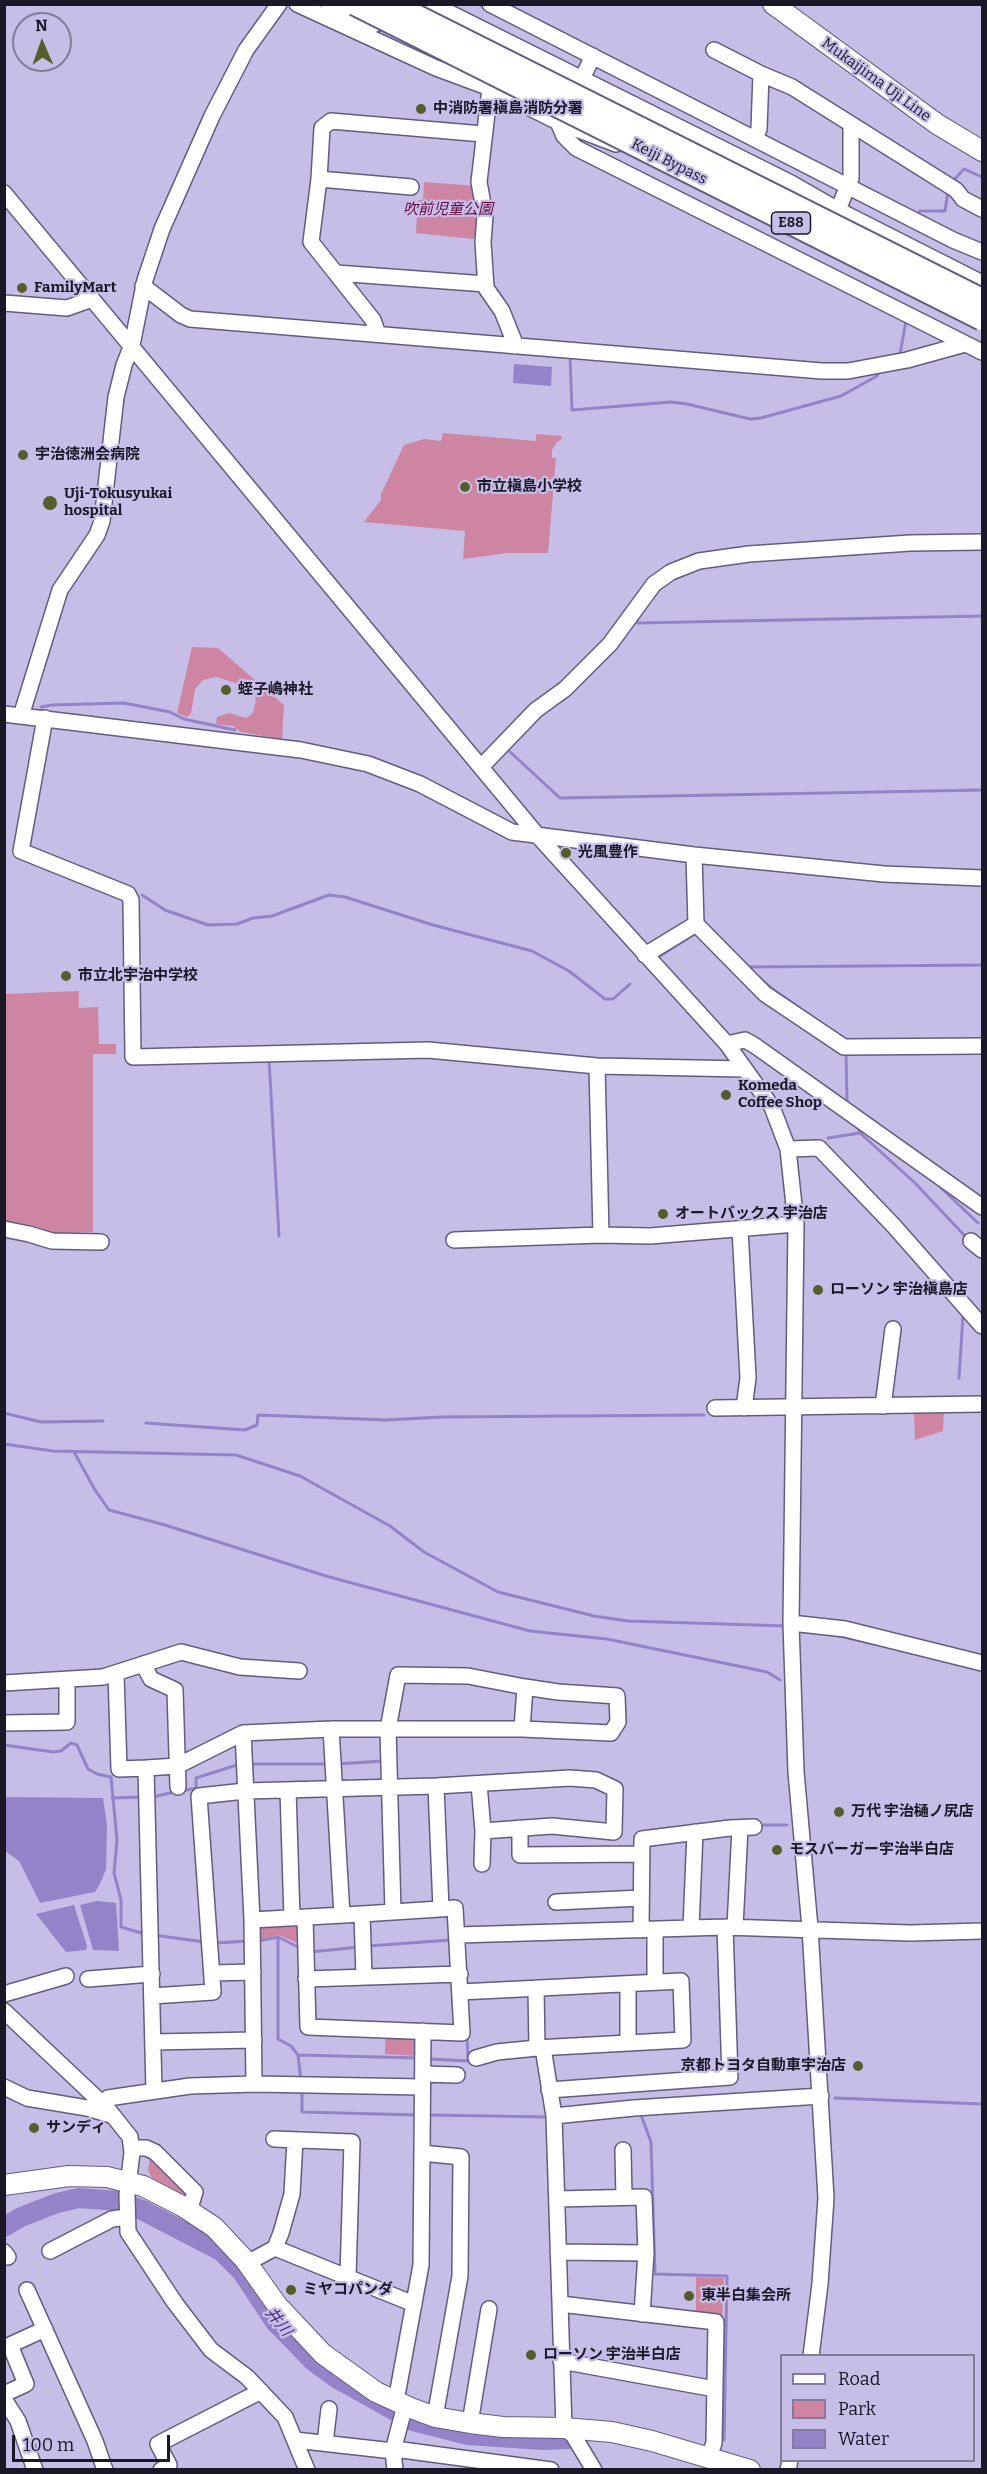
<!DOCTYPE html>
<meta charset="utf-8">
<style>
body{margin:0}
#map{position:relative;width:987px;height:2474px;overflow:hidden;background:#c7bee8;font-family:Bitter,serif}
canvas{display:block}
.frame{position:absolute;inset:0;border:6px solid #1b1726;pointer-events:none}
.legend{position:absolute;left:780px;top:2354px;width:195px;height:108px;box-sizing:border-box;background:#c7bee8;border:2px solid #827b9a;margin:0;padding:8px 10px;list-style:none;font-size:18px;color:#1b1726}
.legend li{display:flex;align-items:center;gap:12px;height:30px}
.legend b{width:30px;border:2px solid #827b9a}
.north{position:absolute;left:12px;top:12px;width:60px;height:60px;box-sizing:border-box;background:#c7bee8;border:2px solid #827b9a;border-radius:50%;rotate:358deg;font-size:16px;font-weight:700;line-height:24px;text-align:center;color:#1b1726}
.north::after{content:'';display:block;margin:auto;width:21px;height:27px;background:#565c2a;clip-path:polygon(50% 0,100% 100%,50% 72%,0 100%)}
.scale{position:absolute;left:12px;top:2435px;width:158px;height:27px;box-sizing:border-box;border:3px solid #1b1726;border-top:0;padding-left:8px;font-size:18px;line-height:21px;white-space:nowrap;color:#1b1726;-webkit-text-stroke:4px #c7bee8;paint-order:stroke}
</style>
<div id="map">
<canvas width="987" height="2474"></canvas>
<div class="frame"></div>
<ul class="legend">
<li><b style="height:8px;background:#fff"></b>Road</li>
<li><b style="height:16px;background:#cd85a1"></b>Park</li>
<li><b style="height:16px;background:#9483c9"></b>Water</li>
</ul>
<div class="north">N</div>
<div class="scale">100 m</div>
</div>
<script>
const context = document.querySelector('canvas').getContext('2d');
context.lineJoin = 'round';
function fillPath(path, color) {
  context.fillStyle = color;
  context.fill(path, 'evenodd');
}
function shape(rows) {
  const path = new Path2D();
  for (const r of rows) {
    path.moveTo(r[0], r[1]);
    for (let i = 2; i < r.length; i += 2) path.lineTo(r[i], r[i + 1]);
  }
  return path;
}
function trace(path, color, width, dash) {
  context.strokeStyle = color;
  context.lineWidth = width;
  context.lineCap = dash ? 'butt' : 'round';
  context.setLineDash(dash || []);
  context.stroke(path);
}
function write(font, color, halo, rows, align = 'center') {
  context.font = font + ' Bitter,"Noto Sans JP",serif';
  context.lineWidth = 4.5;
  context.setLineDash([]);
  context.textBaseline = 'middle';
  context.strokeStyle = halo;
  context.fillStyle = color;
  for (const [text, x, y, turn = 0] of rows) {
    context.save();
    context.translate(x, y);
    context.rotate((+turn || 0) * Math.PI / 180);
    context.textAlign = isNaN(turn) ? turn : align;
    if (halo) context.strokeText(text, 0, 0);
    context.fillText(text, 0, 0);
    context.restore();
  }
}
fillPath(shape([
 [424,182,477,186,479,231,473,239,416,233,418,200,423,200],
 [443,433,536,441,536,434,562,436,561,440,557,442,552,450,552,458,556,458,548,553,508,553,463,559,465,531,364,522,381,500,381,494,404,445,424,439,441,441],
 [192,647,218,648,284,705,282,739,241,732,233,726,216,724,217,717,229,713,246,718,253,713,256,700,255,695,239,684,216,677,203,680,195,689,191,714,187,717,177,713],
 [79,991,79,1008,98,1007,99,1044,116,1044,116,1054,93,1054,93,1232,53,1233,31,1225,5,1221,5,994],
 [944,1411,943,1431,915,1440,914,1412],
 [296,1922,299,1927,300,1944,278,1935,257,1940,257,1927],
 [385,2034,414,2034,418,2039,419,2056,385,2054],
 [151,2153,188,2189,188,2198,152,2178,148,2170],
 [696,2277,724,2278,722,2323,696,2319]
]), '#cd85a1');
fillPath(shape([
 [514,364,552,367,551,386,513,383],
 [5,1797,103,1798,107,1825,106,1869,100,1884,95,1892,40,1903,19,1861,5,1851],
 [97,1901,116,1903,119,1951,93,1950,80,1905],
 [74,1905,87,1946,86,1950,66,1952,36,1914]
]), '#9483c9');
trace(shape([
 [479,4,485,8],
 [952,182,964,169,982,177],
 [917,217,920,211,945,211,948,191],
 [900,354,906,321],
 [570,356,572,410,671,402,687,404,750,419,761,418,841,396,877,376,879,371],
 [721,551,741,548],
 [635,619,638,623,982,616],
 [41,707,52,705,124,703,170,712,184,719,235,730],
 [508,750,560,798,982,790],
 [142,895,165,910,208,925,237,924,253,918,272,916,329,895,345,897,433,925,532,951,569,971,605,999,613,999,630,984],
 [660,956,696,933],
 [748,967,982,965],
 [755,974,771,988,801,1009],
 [811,1016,845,1040],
 [846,1053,847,1102],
 [269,1059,279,1236],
 [858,1128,860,1133,915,1183,965,1236],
 [828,1138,860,1133],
 [938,1185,978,1223],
 [959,1378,963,1315],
 [4,1413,41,1422,103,1421],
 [146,1423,245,1430,257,1425,258,1415,386,1420,442,1417,704,1415],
 [4,1444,53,1451,236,1455,300,1476,390,1526,424,1552,498,1592,594,1616,628,1621,787,1626],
 [74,1452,95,1490,109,1510,165,1525,326,1576,530,1631,607,1639,767,1672,780,1680],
 [835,1635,875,1644],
 [4,1745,53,1752,61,1751,71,1743,77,1745,88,1769,97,1774,111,1777,117,1840,114,1873,121,1900,121,1927,145,1934],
 [250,1764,327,1764],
 [337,1764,383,1761],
 [182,1791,196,1788,196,1778,240,1764],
 [152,1797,175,1792],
 [112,1798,143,1797],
 [759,1825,787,1825],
 [154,1935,204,1942],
 [278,1937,278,2039,291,2046,298,2055,301,2081],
 [258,1941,278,1937,300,1948],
 [214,1943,249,1941],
 [368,1946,451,1940],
 [311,1952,359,1947],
 [298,2055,419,2058],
 [429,2059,468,2061,467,2035],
 [302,2091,302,2112,418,2115],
 [835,2098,981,2104],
 [640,2112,651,2142,655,2274,727,2276,724,2440],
 [428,2115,550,2117]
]), '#9483c9', 3);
trace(shape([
 [4,2227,21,2217,57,2203,79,2198,119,2201,142,2210,221,2251,242,2272,275,2322,314,2362,336,2378,413,2421,468,2435,543,2440,568,2439]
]), '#9483c9', 20);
const minor = shape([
 [297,4,436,68,490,88,558,122,616,144],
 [432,4,791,183,838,210,982,283],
 [490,4,953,240,982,252],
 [714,50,761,74,792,87,956,190,963,199,982,209],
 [490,88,479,182,485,215,483,242,486,288,502,311,516,346],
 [577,89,593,56],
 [561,118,558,122,564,136,576,148,982,352],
 [755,139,759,129,761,74],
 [319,179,411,187],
 [4,193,538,836,727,1044,772,1107,788,1149,819,1148,893,1225,982,1326],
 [838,210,851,178,851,124],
 [336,273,486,284],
 [143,286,181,315,190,319,822,371,848,371,907,360,965,344],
 [4,303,67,308,92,299],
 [378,334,373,320,311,242,319,179,322,128,331,121,483,134],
 [4,714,301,750,368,764,420,784,512,832,694,855,884,874,982,878],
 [21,716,60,590,97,535,102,521,116,397,124,365,132,345,145,280,162,229,212,116,246,50,279,4],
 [45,718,21,851,128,894,131,900,133,1057,428,1050,597,1066,744,1069],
 [481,767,536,710,565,689,610,644,654,584,671,572,699,561,749,554,910,543,982,542],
 [696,924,765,994,844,1047,982,1046],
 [645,955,696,924,694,855],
 [727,1044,745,1040,754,1045,982,1207],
 [597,1066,601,1235],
 [788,1149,796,1224,791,1623,796,1772,810,1928,826,2198,820,2284,811,2356],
 [4,1229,29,1234,52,1241,101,1242],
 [740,1229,748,1378,744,1408],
 [454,1240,601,1235,650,1236,796,1224],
 [971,1241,982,1250],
 [883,1406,893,1329],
 [715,1408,982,1404],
 [791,1623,845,1629,982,1663],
 [143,1664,151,1679,175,1690,178,1787],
 [116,1674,119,1769,146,1768],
 [4,1683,103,1677,181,1652,240,1667,299,1671],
 [4,1723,67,1722,67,1680],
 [331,1729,342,1915],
 [522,1729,525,1687,468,1676,398,1675,388,1729,522,1729,611,1733,618,1722,617,1696,558,1692,525,1687],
 [243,1733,252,1920,254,2084],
 [479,1784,483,1831,482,1864],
 [436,1786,441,1909],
 [288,1790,292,1918],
 [520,1828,520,1855,641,1854],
 [556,1902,641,1898],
 [362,1914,364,1977],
 [252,1920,362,1914,455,1908,462,2033,308,2027,305,1917],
 [735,1927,740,1828],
 [691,1928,695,1832],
 [641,1930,642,1839,730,1828,754,1827],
 [458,1935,725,1927,910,1933,982,1931],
 [212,1973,253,1972],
 [88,1979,152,1974],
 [306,1979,460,1974],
 [655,1982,655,1930],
 [460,1992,681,1981,683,2040,537,2048,536,1988],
 [4,1994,66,1976],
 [152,1996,213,1992,199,1796,245,1791,436,1786,570,1778,596,1780,615,1789,614,1832,552,1826,483,1831],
 [4,2011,107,2108,130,2137,132,2152,127,2195,128,2232,175,2303,211,2350,247,2377,285,2417,307,2470],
 [153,2042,254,2040],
 [628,2043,628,1984],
 [543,2048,554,2116,564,2428,573,2435,594,2470],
 [476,2058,497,2052,537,2048],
 [423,2074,457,2075],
 [4,2087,27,2098,87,2108,111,2115],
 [549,2090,730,2077,725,1927],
 [154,2091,146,1768,177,1766,243,1733,331,1729,388,1729,393,1912],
 [102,2104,108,2098,190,2086,254,2084,422,2087],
 [554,2116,634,2108,821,2096],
 [274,2139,352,2142,348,2277],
 [132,2148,146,2148,155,2152,195,2192,189,2211],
 [623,2150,624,2197],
 [422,2153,461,2157,460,2276,435,2417],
 [557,2199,644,2197,646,2253,642,2314],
 [275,2248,414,2304],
 [50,2251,112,2219,127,2217],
 [4,2252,8,2257],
 [558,2252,646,2253],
 [247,2263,275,2248,281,2233,292,2194,295,2140],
 [27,2290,95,2441,105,2470],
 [560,2304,716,2322,714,2443,708,2459],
 [561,2361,715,2389],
 [4,2394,26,2384,10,2345,45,2329],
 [4,2399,18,2421,35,2470],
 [396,2401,421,2265,423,2031],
 [470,2423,489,2309],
 [295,2440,393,2451,402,2450,551,2470],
 [325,2443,329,2409],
 [161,2470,169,2465,158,2444,261,2391],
 [395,2470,393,2451,405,2405],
 [788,2470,790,2460]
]);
const major = shape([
 [773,4,937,124,982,151],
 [4,2185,69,2176,107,2177,143,2186,182,2206,214,2227,245,2260,277,2305,323,2354,376,2392,411,2408,435,2417,470,2423,503,2427,564,2428,612,2432,652,2441,750,2470]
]);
const highway = shape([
 [332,4,373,21]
]);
trace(minor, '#645b80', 18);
trace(major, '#645b80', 22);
trace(highway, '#645b80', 26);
trace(minor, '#fff', 15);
trace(major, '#fff', 20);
trace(highway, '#fff', 22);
const highwayBridge = shape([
 [355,4,982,319],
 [392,4,982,300]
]);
trace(highwayBridge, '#645b80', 26, []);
trace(highwayBridge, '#fff', 22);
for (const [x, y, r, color] of [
 [421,109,6,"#565c2a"],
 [22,288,6,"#565c2a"],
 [23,455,6,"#565c2a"],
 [465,487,6,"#565c2a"],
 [50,503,8,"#565c2a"],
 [226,690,6,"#565c2a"],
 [566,853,6,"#565c2a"],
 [66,976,6,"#565c2a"],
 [726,1095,6,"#565c2a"],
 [663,1214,6,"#565c2a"],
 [818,1290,6,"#565c2a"],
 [839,1812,6,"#565c2a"],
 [777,1850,6,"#565c2a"],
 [858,2066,6,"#565c2a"],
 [34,2128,6,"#565c2a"],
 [291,2290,6,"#565c2a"],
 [689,2296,6,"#565c2a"],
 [531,2355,6,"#565c2a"]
]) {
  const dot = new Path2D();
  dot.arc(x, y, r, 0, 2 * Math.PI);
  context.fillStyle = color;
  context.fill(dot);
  trace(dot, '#c7bee8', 2);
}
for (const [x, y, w] of [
 [791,223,39]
]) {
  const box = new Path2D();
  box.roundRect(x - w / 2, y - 11, w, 22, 4.5);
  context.fillStyle = '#c7bee8';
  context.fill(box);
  trace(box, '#1b1726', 1.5);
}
write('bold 14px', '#1b1726', null, [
 ["E88",791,223]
]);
write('15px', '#1b1726', '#c7bee8', [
 ["Mukaijima Uji Line",876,80,36],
 ["Keiji Bypass",669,162,27]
]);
write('bold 15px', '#1b1726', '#c7bee8', [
 ["中消防署槇島消防分署",433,109],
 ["FamilyMart",34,288],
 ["宇治徳洲会病院",35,455],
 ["市立槇島小学校",477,487],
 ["Uji-Tokusyukai",64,494],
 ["hospital",64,511],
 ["蛭子嶋神社",238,690],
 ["光風豊作",578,853],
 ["市立北宇治中学校",78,976],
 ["Komeda",738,1086],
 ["Coffee Shop",738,1103],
 ["オートバックス 宇治店",675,1214],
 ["ローソン 宇治槇島店",830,1290],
 ["万代 宇治樋ノ尻店",851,1812],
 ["モスバーガー宇治半白店",789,1850],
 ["京都トヨタ自動車宇治店",846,2066,"right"],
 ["サンディ",46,2128],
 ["ミヤコパンダ",303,2290],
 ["東半白集会所",701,2296],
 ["ローソン 宇治半白店",543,2355]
], 'left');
write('italic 15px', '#67063c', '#c7bee8', [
 ["吹前児童公園",448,210]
]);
write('italic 16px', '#44277a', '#c7bee8', [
 ["井川",278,2322,51]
]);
</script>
